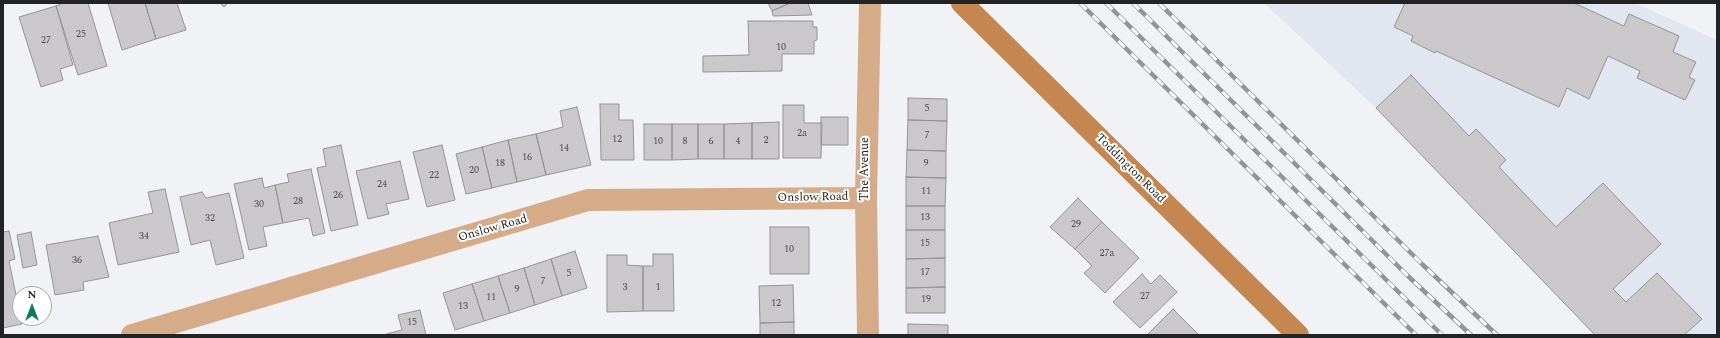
<!DOCTYPE html>
<style>
body{margin:0}
#map{position:relative;width:1720px;height:338px;overflow:hidden;background:#f1f2f6;font-family:Spectral,serif}
canvas{display:block}
.frame{position:absolute;inset:0;border:4px solid #222324;pointer-events:none}
.north{position:absolute;left:12px;top:286px;width:40px;height:40px;box-sizing:border-box;background:#fff;border:1px solid #a7a7a7;border-radius:50%;rotate:0deg;font-size:11px;font-weight:700;line-height:16px;text-align:center;color:#222324}
.north::after{content:'';display:block;margin:auto;width:14px;height:18px;background:#067c59;clip-path:polygon(50% 0,100% 100%,50% 72%,0 100%)}
</style>
<div id="map">
<canvas width="1720" height="338"></canvas>
<div class="frame"></div>
<div class="north">N</div>
</div>
<script>
const context = document.querySelector('canvas').getContext('2d');
context.lineJoin = 'round';
function fillPath(path, color) {
  context.fillStyle = color;
  context.fill(path, 'evenodd');
}
function shape(rows) {
  const path = new Path2D();
  for (const r of rows) {
    path.moveTo(r[0], r[1]);
    for (let i = 2; i < r.length; i += 2) path.lineTo(r[i], r[i + 1]);
  }
  return path;
}
function trace(path, color, width, dash) {
  context.strokeStyle = color;
  context.lineWidth = width;
  context.lineCap = dash ? 'butt' : 'round';
  context.setLineDash(dash || []);
  context.stroke(path);
}
function write(font, color, halo, rows, align = 'center') {
  context.font = font + ' Spectral,serif';
  context.lineWidth = 4;
  context.setLineDash([]);
  context.textBaseline = 'middle';
  context.strokeStyle = halo;
  context.fillStyle = color;
  for (const [text, x, y, turn = 0] of rows) {
    context.save();
    context.translate(x, y);
    context.rotate((+turn || 0) * Math.PI / 180);
    context.textAlign = isNaN(turn) ? turn : align;
    if (halo) context.strokeText(text, 0, 0);
    context.fillText(text, 0, 0);
    context.restore();
  }
}
fillPath(shape([
 [1264,3,1635,3,1717,40,1717,335,1595,335,1376,108]
]), '#e1e6f0');
const building = shape([
 [63,3,88,3,107,66,78,75,56,6,63,3],
 [108,3,145,3,156,39,122,50,108,3],
 [145,3,177,3,186,30,156,39,145,3],
 [220,3,228,3,224,7,220,3],
 [768,3,790,3,772,11,768,3],
 [790,3,808,3,812,15,773,16,772,11,790,3],
 [1405,3,1574,3,1624,26,1629,14,1679,36,1673,52,1696,62,1689,77,1695,80,1685,100,1637,78,1640,71,1608,56,1589,99,1567,88,1559,107,1436,51,1435,53,1411,41,1413,36,1394,27,1405,3],
 [56,6,73,65,60,69,63,80,41,87,19,17,56,6],
 [748,21,813,21,813,27,817,27,817,40,814,41,814,54,782,54,782,71,703,72,703,56,749,55,748,21],
 [1411,75,1469,136,1476,129,1506,160,1499,167,1556,227,1603,183,1661,244,1613,289,1626,302,1657,273,1702,319,1684,335,1595,335,1376,108,1411,75],
 [908,98,947,99,947,121,908,120,908,98],
 [600,104,619,104,619,120,633,120,634,160,601,160,600,104],
 [783,105,804,105,804,123,822,123,821,158,783,158,783,105],
 [577,107,591,165,546,175,536,134,563,127,560,111,577,107],
 [821,117,848,117,848,145,821,145,821,117],
 [908,120,947,121,946,151,907,150,908,120],
 [779,122,779,159,752,159,752,123,779,122],
 [752,123,752,159,724,159,724,124,752,123],
 [644,124,672,124,672,160,644,160,644,124],
 [672,124,698,124,698,159,672,160,672,124],
 [698,124,724,124,724,159,698,159,698,124],
 [536,134,546,175,517,182,508,140,536,134],
 [508,140,517,182,492,188,482,147,508,140],
 [341,145,358,225,331,231,317,168,326,166,323,149,341,145],
 [442,145,455,200,427,207,413,152,442,145],
 [482,147,492,188,466,194,456,154,482,147],
 [907,150,946,151,946,178,906,177,907,150],
 [400,161,409,199,386,204,389,214,368,219,356,171,400,161],
 [311,169,325,233,313,236,309,218,283,223,275,185,289,182,287,174,311,169],
 [906,177,946,178,945,206,906,206,906,177],
 [262,178,264,188,275,185,283,223,263,227,267,246,249,250,234,184,262,178],
 [165,189,179,252,118,265,109,223,153,213,148,192,165,189],
 [202,192,206,198,229,193,244,258,216,265,210,240,191,245,180,197,202,192],
 [1078,198,1102,222,1075,249,1050,227,1078,198],
 [906,206,945,206,945,230,906,230,906,206],
 [1102,222,1139,258,1105,293,1084,273,1092,266,1075,249,1102,222],
 [770,227,809,227,809,274,770,274,770,227],
 [906,230,945,230,945,258,906,259,906,230],
 [9,231,15,259,9,261,22,324,3,328,3,232,9,231],
 [31,232,37,265,23,268,17,235,31,232],
 [98,236,109,277,83,282,84,290,55,295,46,245,98,236],
 [575,251,587,288,562,296,551,259,575,251],
 [653,254,673,254,674,311,643,311,643,266,653,266,653,254],
 [607,255,627,255,627,265,643,266,643,311,607,312,607,255],
 [945,258,945,287,906,288,906,259,945,258],
 [551,259,562,296,535,305,524,268,551,259],
 [524,268,535,305,510,313,498,276,524,268],
 [1142,274,1151,284,1160,275,1177,292,1140,328,1113,302,1142,274],
 [498,276,510,313,484,321,472,284,498,276],
 [472,284,484,321,455,330,443,293,472,284],
 [793,285,794,322,760,323,759,286,793,285],
 [945,287,945,313,906,313,906,288,945,287],
 [1173,309,1199,335,1147,335,1173,309],
 [420,310,426,335,383,335,402,330,398,315,420,310],
 [794,322,794,335,760,335,760,323,794,322],
 [908,324,948,325,948,335,908,335,908,324]
]);
fillPath(building, '#cac8cb');
trace(building, '#949396', 1);
trace(shape([
 [132,335,588,200,866,198],
 [868,335,866,198,870,3]
]), '#d6ab88', 22);
trace(shape([
 [962,3,1298,335]
]), '#c68650', 22);
const rail = shape([
 [1080,3,1416,335],
 [1106,3,1442,335],
 [1133,3,1410,278,1471,335],
 [1159,3,1423,265,1497,335]
]);
trace(rail, '#939497', 4.5);
trace(rail, '#fff', 3, [9]);
write('10px', '#4c4c4e', null, [
 ["25",81,35],
 ["27",46,41],
 ["10",781,48],
 ["5",927,109],
 ["2a",802,134],
 ["7",927,136],
 ["12",617,140],
 ["2",766,141],
 ["10",658,142],
 ["8",685,142],
 ["6",711,142],
 ["4",738,142],
 ["14",564,149],
 ["16",527,158],
 ["18",500,164],
 ["9",926,164],
 ["20",474,171],
 ["22",434,176],
 ["24",382,185],
 ["11",926,192],
 ["26",338,196],
 ["28",298,202],
 ["30",259,205],
 ["13",925,218],
 ["32",210,219],
 ["29",1076,225],
 ["34",144,237],
 ["15",925,244],
 ["10",789,250],
 ["27a",1107,254],
 ["36",77,261],
 ["17",925,273],
 ["5",569,274],
 ["7",543,282],
 ["3",625,288],
 ["1",658,288],
 ["9",517,290],
 ["27",1145,297],
 ["11",491,298],
 ["19",926,300],
 ["12",776,304],
 ["13",463,307],
 ["15",412,323]
]);
write('12px', '#222324', '#fff', [
 ["The Avenue",866,169,-90],
 ["Toddington Road",1130,169,45],
 ["Onslow Road",813,198,-1],
 ["Onslow Road",493,229,-16]
]);
</script>
